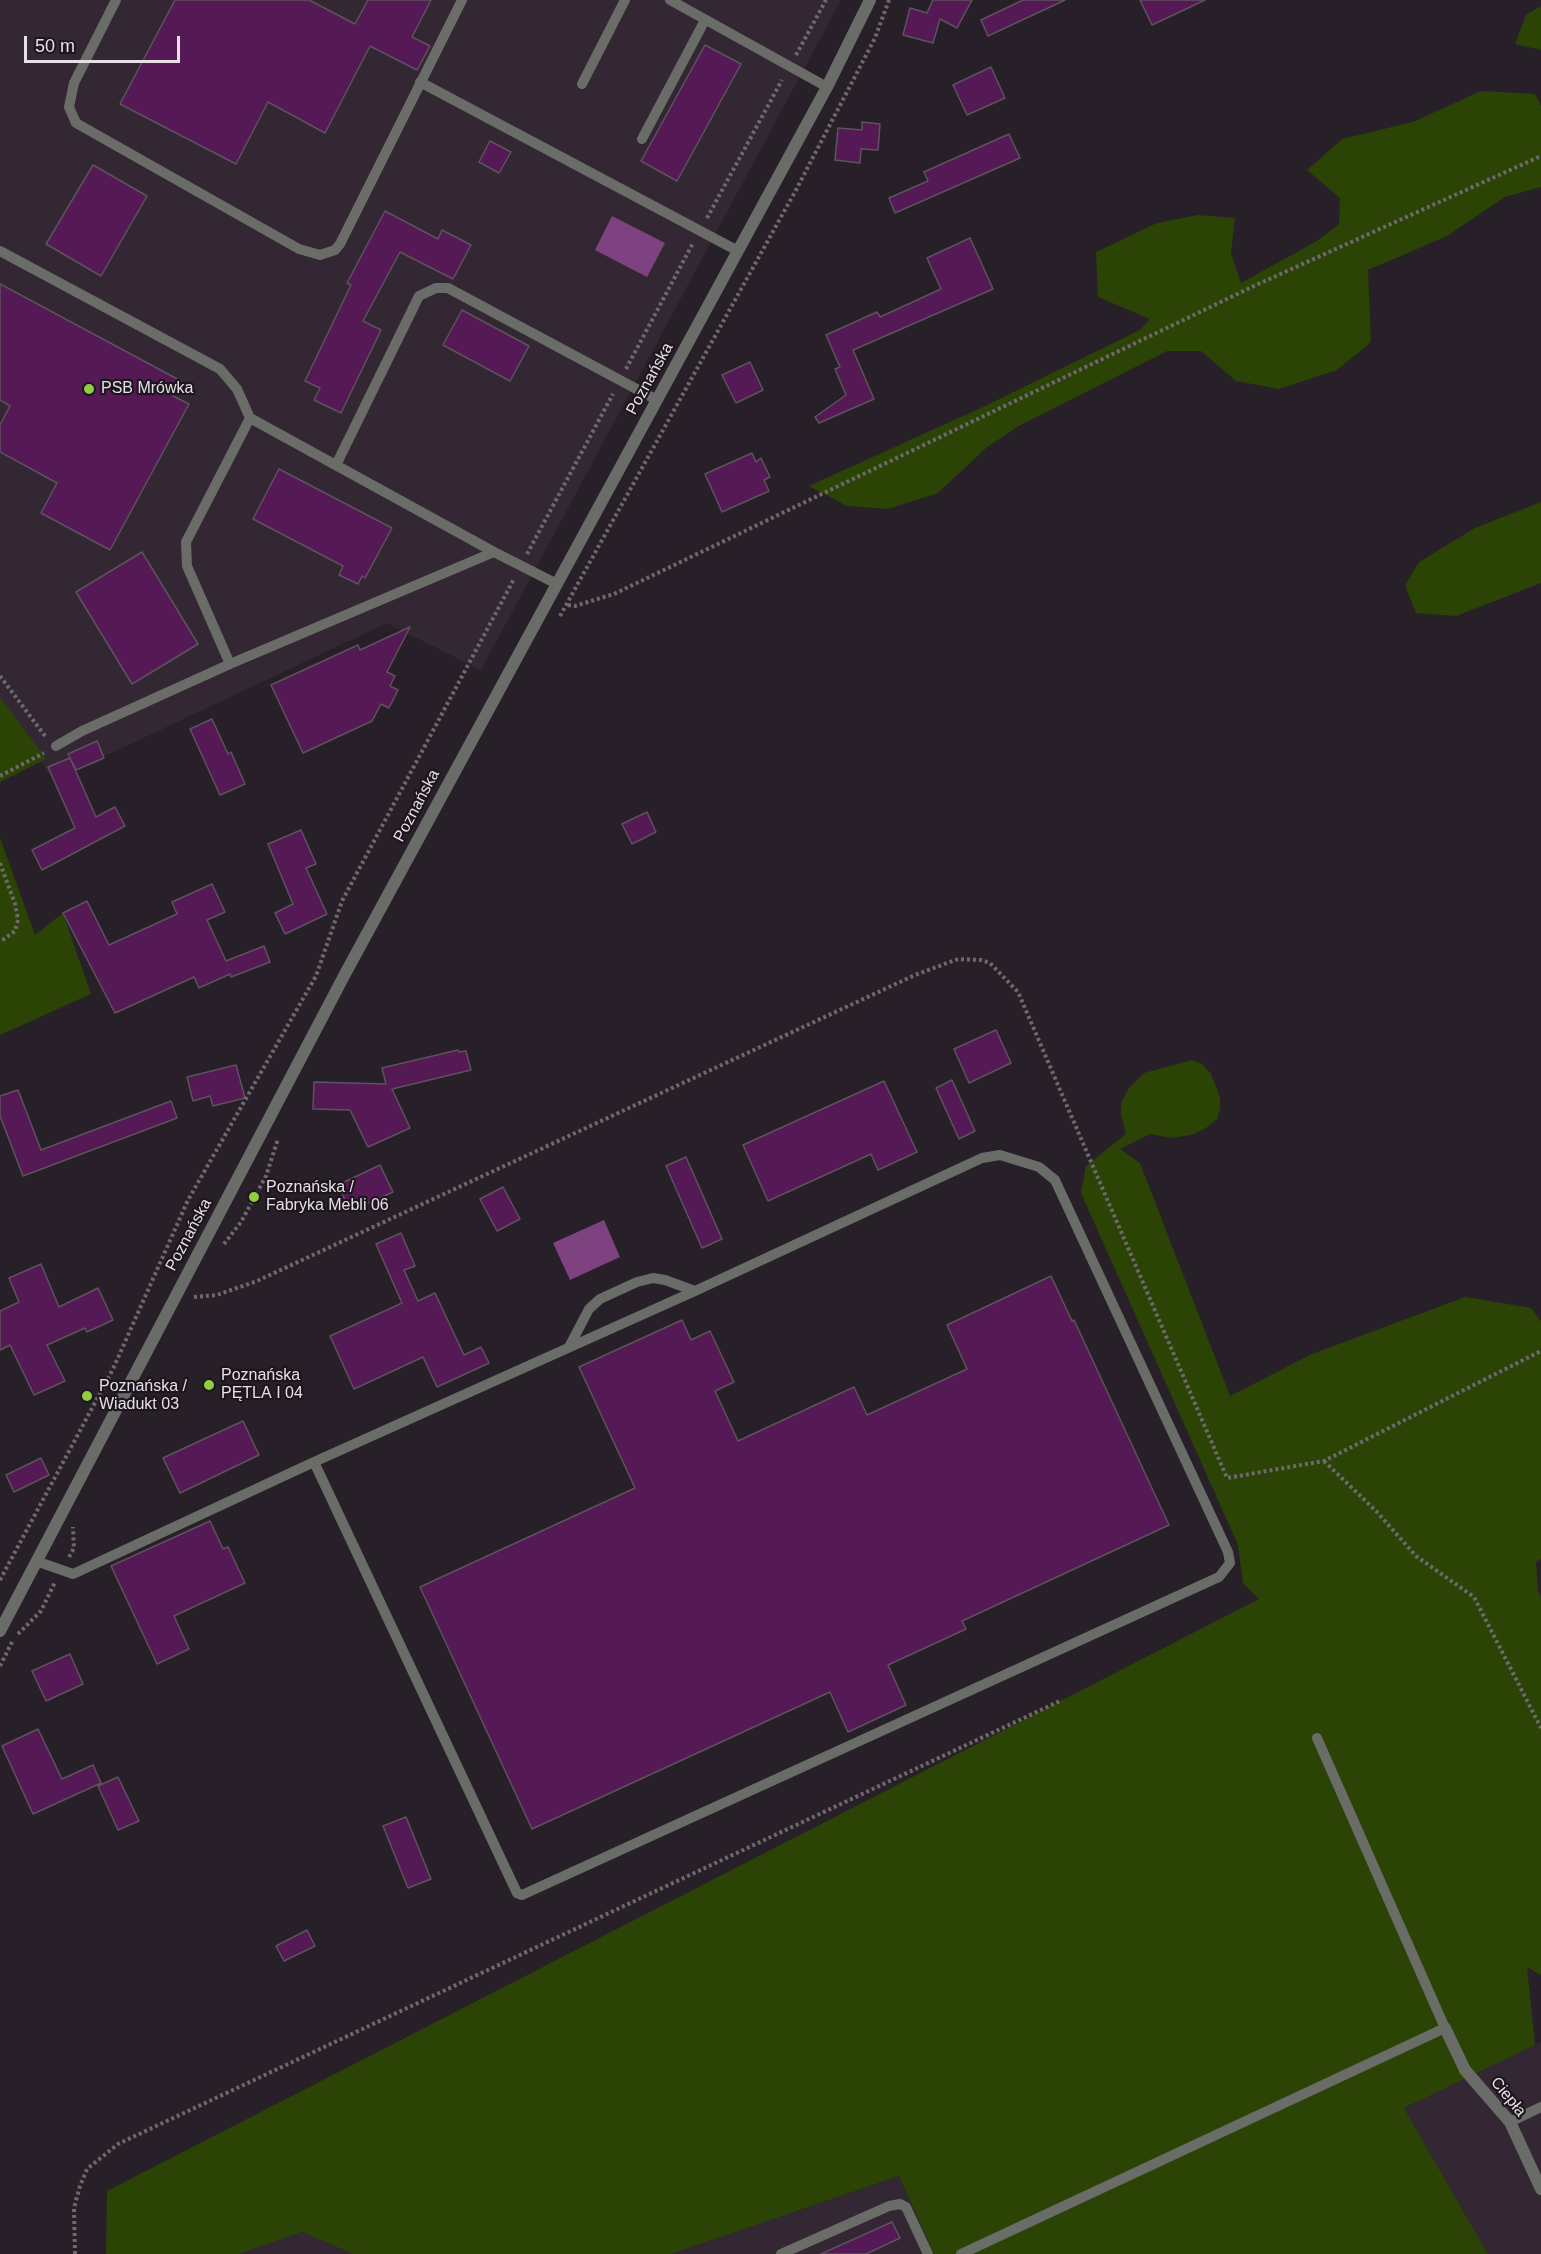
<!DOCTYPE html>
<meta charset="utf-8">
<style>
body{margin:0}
#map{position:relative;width:1541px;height:2254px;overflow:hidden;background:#282028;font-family:Helvetica,sans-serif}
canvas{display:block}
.scale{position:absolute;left:24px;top:36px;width:156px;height:27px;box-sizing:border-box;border:3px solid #e6e0e6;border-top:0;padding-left:8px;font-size:18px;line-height:21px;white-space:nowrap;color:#e6e0e6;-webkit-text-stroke:4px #1e161e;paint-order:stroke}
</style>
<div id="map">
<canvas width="1541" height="2254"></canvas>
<div class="scale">50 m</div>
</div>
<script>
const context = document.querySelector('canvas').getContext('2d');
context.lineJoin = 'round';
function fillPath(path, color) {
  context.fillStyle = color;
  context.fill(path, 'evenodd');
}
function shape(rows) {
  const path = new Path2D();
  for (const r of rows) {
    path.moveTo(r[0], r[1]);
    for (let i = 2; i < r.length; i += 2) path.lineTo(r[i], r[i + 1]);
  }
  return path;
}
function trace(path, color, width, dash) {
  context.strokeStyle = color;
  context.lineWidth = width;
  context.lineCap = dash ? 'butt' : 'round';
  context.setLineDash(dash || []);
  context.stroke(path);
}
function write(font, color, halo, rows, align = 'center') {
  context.font = font + ' Helvetica,sans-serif';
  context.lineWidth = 4.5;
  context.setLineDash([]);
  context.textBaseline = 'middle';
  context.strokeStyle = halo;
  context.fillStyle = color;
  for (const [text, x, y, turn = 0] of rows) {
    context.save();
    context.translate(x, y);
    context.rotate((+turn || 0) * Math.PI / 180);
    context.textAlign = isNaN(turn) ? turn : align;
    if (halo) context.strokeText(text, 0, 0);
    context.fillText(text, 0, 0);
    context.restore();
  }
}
fillPath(shape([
 [0,0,841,0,481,670,387,623,54,780,0,705],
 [1541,2042,1541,2254,1488,2254,1404,2108],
 [899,2176,934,2254,671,2254],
 [302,2232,353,2254,239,2254]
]), '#342734');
fillPath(shape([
 [1541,6,1541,50,1515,44,1526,15],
 [1481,91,1535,94,1541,106,1541,187,1505,197,1447,236,1368,270,1371,342,1337,370,1279,389,1236,381,1201,351,1167,351,1017,427,986,448,938,493,888,509,847,506,809,486,985,406,1140,330,1150,319,1098,297,1096,252,1157,223,1198,215,1235,218,1231,253,1241,283,1317,241,1339,224,1340,198,1307,170,1342,139,1413,122],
 [1541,502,1541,583,1456,616,1416,613,1405,585,1419,562,1475,528],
 [0,697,46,759,0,782],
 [0,838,35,935,63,913,91,994,0,1035],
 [1192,1060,1202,1064,1211,1074,1220,1097,1220,1109,1217,1119,1206,1128,1191,1135,1171,1138,1150,1134,1120,1149,1140,1163,1230,1396,1312,1354,1465,1297,1531,1308,1541,1321,1541,1559,1536,1562,1538,1591,1541,1596,1541,1975,1527,1967,1535,2045,1404,2108,1488,2254,934,2254,899,2176,671,2254,353,2254,302,2232,239,2254,106,2254,107,2191,1259,1599,1243,1583,1238,1545,1081,1193,1086,1166,1126,1134,1121,1115,1121,1103,1129,1088,1144,1073]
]), '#2b4305');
fillPath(shape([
 [612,216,665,243,647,277,595,250],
 [604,1220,620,1257,570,1280,553,1243]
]), '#7f4280');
const building = shape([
 [175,0,309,0,355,24,368,0,431,0,412,37,430,46,417,70,370,46,325,133,268,102,236,164,120,104,175,0],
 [933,0,972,0,957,28,940,19,933,43,903,35,910,8,927,13,933,0],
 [1023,0,1065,0,988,36,981,20,1023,0],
 [1140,0,1205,0,1152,25,1140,0],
 [705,45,741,64,677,181,641,161,705,45],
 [991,67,1005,98,967,115,953,85,991,67],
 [862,122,880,124,878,150,861,149,860,163,835,160,838,128,862,130,862,122],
 [1009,134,1020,158,895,213,889,198,928,181,924,172,1009,134],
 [490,141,511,152,499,173,479,162,490,141],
 [93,165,147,196,101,276,46,244,93,165],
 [385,211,438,239,442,230,471,245,453,279,400,252,363,321,381,330,341,413,314,400,320,388,305,381,351,285,347,283,385,211],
 [970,238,993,289,853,350,874,399,819,423,815,417,846,395,835,369,840,367,826,335,877,312,880,317,941,289,927,258,970,238],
 [0,284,181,381,173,396,189,404,110,550,41,513,57,483,0,452,0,425,10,406,0,400,0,284],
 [462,310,529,346,510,381,443,345,462,310],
 [750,362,763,390,736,403,722,375,750,362],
 [752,453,756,462,761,458,770,477,764,480,769,491,722,512,705,474,752,453],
 [279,469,392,528,365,578,362,576,358,584,339,575,343,566,253,519,279,469],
 [142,552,198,644,132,684,76,592,142,552],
 [410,627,387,672,395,676,390,686,398,690,389,708,381,704,372,721,303,753,271,685,358,645,360,650,410,627],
 [212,719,228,754,231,752,245,784,220,795,190,729,212,719],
 [97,741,104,758,76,770,68,754,97,741],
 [70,758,96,817,115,807,125,826,42,870,32,850,75,828,48,767,70,758],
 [647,812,656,832,632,844,622,824,647,812],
 [301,830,316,864,306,868,327,914,285,934,275,913,293,904,268,844,301,830],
 [212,884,225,912,207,920,226,961,264,946,270,962,231,977,230,974,199,988,194,977,115,1013,63,913,87,901,109,945,177,914,172,902,212,884],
 [996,1030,1011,1063,969,1083,954,1049,996,1030],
 [458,1050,459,1052,466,1051,471,1070,392,1089,410,1128,368,1147,350,1110,313,1109,314,1082,386,1084,382,1068,458,1050],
 [236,1065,245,1098,213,1106,210,1096,193,1101,187,1077,236,1065],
 [952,1080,975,1131,959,1139,936,1088,952,1080],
 [884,1081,917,1152,878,1170,871,1154,768,1201,743,1145,884,1081],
 [18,1090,41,1150,171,1101,177,1118,23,1176,0,1116,0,1096,18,1090],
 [686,1157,722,1239,702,1248,666,1166,686,1157],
 [380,1165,393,1192,350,1211,338,1185,380,1165],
 [503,1187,520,1219,497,1231,480,1199,503,1187],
 [401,1233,415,1266,404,1270,418,1301,435,1293,464,1355,481,1347,489,1363,437,1387,423,1357,354,1389,330,1336,402,1303,376,1244,401,1233],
 [41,1264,59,1307,98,1288,113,1320,87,1332,85,1328,47,1345,65,1381,34,1395,10,1345,0,1350,0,1311,19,1302,9,1278,41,1264],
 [1051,1276,1072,1321,1074,1320,1169,1525,962,1621,966,1629,888,1665,906,1705,848,1732,830,1692,532,1829,420,1587,635,1488,579,1367,682,1320,691,1340,710,1331,734,1382,715,1391,738,1441,854,1387,867,1415,967,1369,947,1325,1051,1276],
 [243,1421,259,1455,180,1493,163,1458,243,1421],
 [41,1458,49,1475,14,1492,6,1475,41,1458],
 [210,1521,223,1549,228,1547,245,1583,174,1616,189,1649,157,1664,111,1566,210,1521],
 [70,1654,83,1684,46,1701,32,1671,70,1654],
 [38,1729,62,1779,93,1765,101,1783,33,1814,2,1746,38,1729],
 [118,1777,139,1821,118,1830,98,1786,118,1777],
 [406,1817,431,1879,408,1888,383,1826,406,1817],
 [307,1930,315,1946,284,1961,276,1946,307,1930],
 [892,2222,900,2238,866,2254,821,2254,892,2222]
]);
fillPath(building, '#551956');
trace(building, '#5d535d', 1.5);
trace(shape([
 [796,55,826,0],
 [707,218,782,80],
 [626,369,693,243],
 [527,554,613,394],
 [568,605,575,606,614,594,1254,286,1541,156],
 [560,616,796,190,875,38,889,0],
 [0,676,45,736],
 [0,776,44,753],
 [0,863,15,904,18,920,15,931,0,942],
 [224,1244,241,1222,266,1176,278,1139],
 [194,1297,217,1295,257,1281,915,975,958,959,981,960,990,963,1018,992,1227,1478,1324,1461,1541,1351],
 [1324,1461,1376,1511,1416,1556,1474,1597,1541,1728],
 [69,1557,74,1548,73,1527],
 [0,1580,113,1369,188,1200,316,976,342,901,514,579],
 [18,1634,41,1611,55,1582],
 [0,1666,12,1642],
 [75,2254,74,2208,80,2186,87,2169,118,2144,1062,1700]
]), '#6f686f', 4, [3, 3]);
trace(shape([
 [116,0,74,83,69,107,76,123,299,249,320,255,335,250,340,244,462,0],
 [670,0,827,87],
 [420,82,738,251],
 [582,84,625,0],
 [642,139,705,20],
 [0,251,220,369,237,389,250,418,494,552],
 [336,465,419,296,436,288,448,288,657,400],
 [230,664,187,566,186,542,250,418],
 [56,746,82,731,230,664,494,552,557,584],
 [569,1347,589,1309,600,1299,637,1282,653,1278,665,1280,695,1291],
 [36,1561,73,1574,314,1462,695,1291,982,1158,1000,1155,1039,1167,1055,1180,1228,1552,1230,1563,1219,1577,522,1895,517,1893,314,1462],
 [1510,2122,1541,2107],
 [781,2254,889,2206,900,2204,906,2207,928,2254],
 [961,2254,1445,2028,1317,1738]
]), '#696c67', 10);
trace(shape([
 [1445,2028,1465,2070,1510,2122,1541,2189]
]), '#696c67', 12);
trace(shape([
 [0,1631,345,974,827,87,870,0]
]), '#696c67', 12);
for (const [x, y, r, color] of [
 [89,389,6,"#91cd40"],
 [254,1197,6,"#91cd40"],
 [209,1385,6,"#91cd40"],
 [87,1396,6,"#91cd40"]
]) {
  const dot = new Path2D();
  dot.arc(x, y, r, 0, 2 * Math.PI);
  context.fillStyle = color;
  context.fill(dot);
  trace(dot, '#1e161e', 2);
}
write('16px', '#e6e0e6', '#1e161e', [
 ["Poznańska",650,379,-61],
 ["Poznańska",417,806,-62],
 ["Poznańska",189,1235,-62],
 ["Ciepła",1508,2097,51]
]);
write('16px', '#e6e0e6', '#1e161e', [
 ["PSB Mrówka",101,389],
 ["Poznańska /",266,1188],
 ["Fabryka Mebli 06",266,1206],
 ["Poznańska",221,1376],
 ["PĘTLA I 04",221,1394],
 ["Poznańska /",99,1387],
 ["Wiadukt 03",99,1405]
], 'left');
</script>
